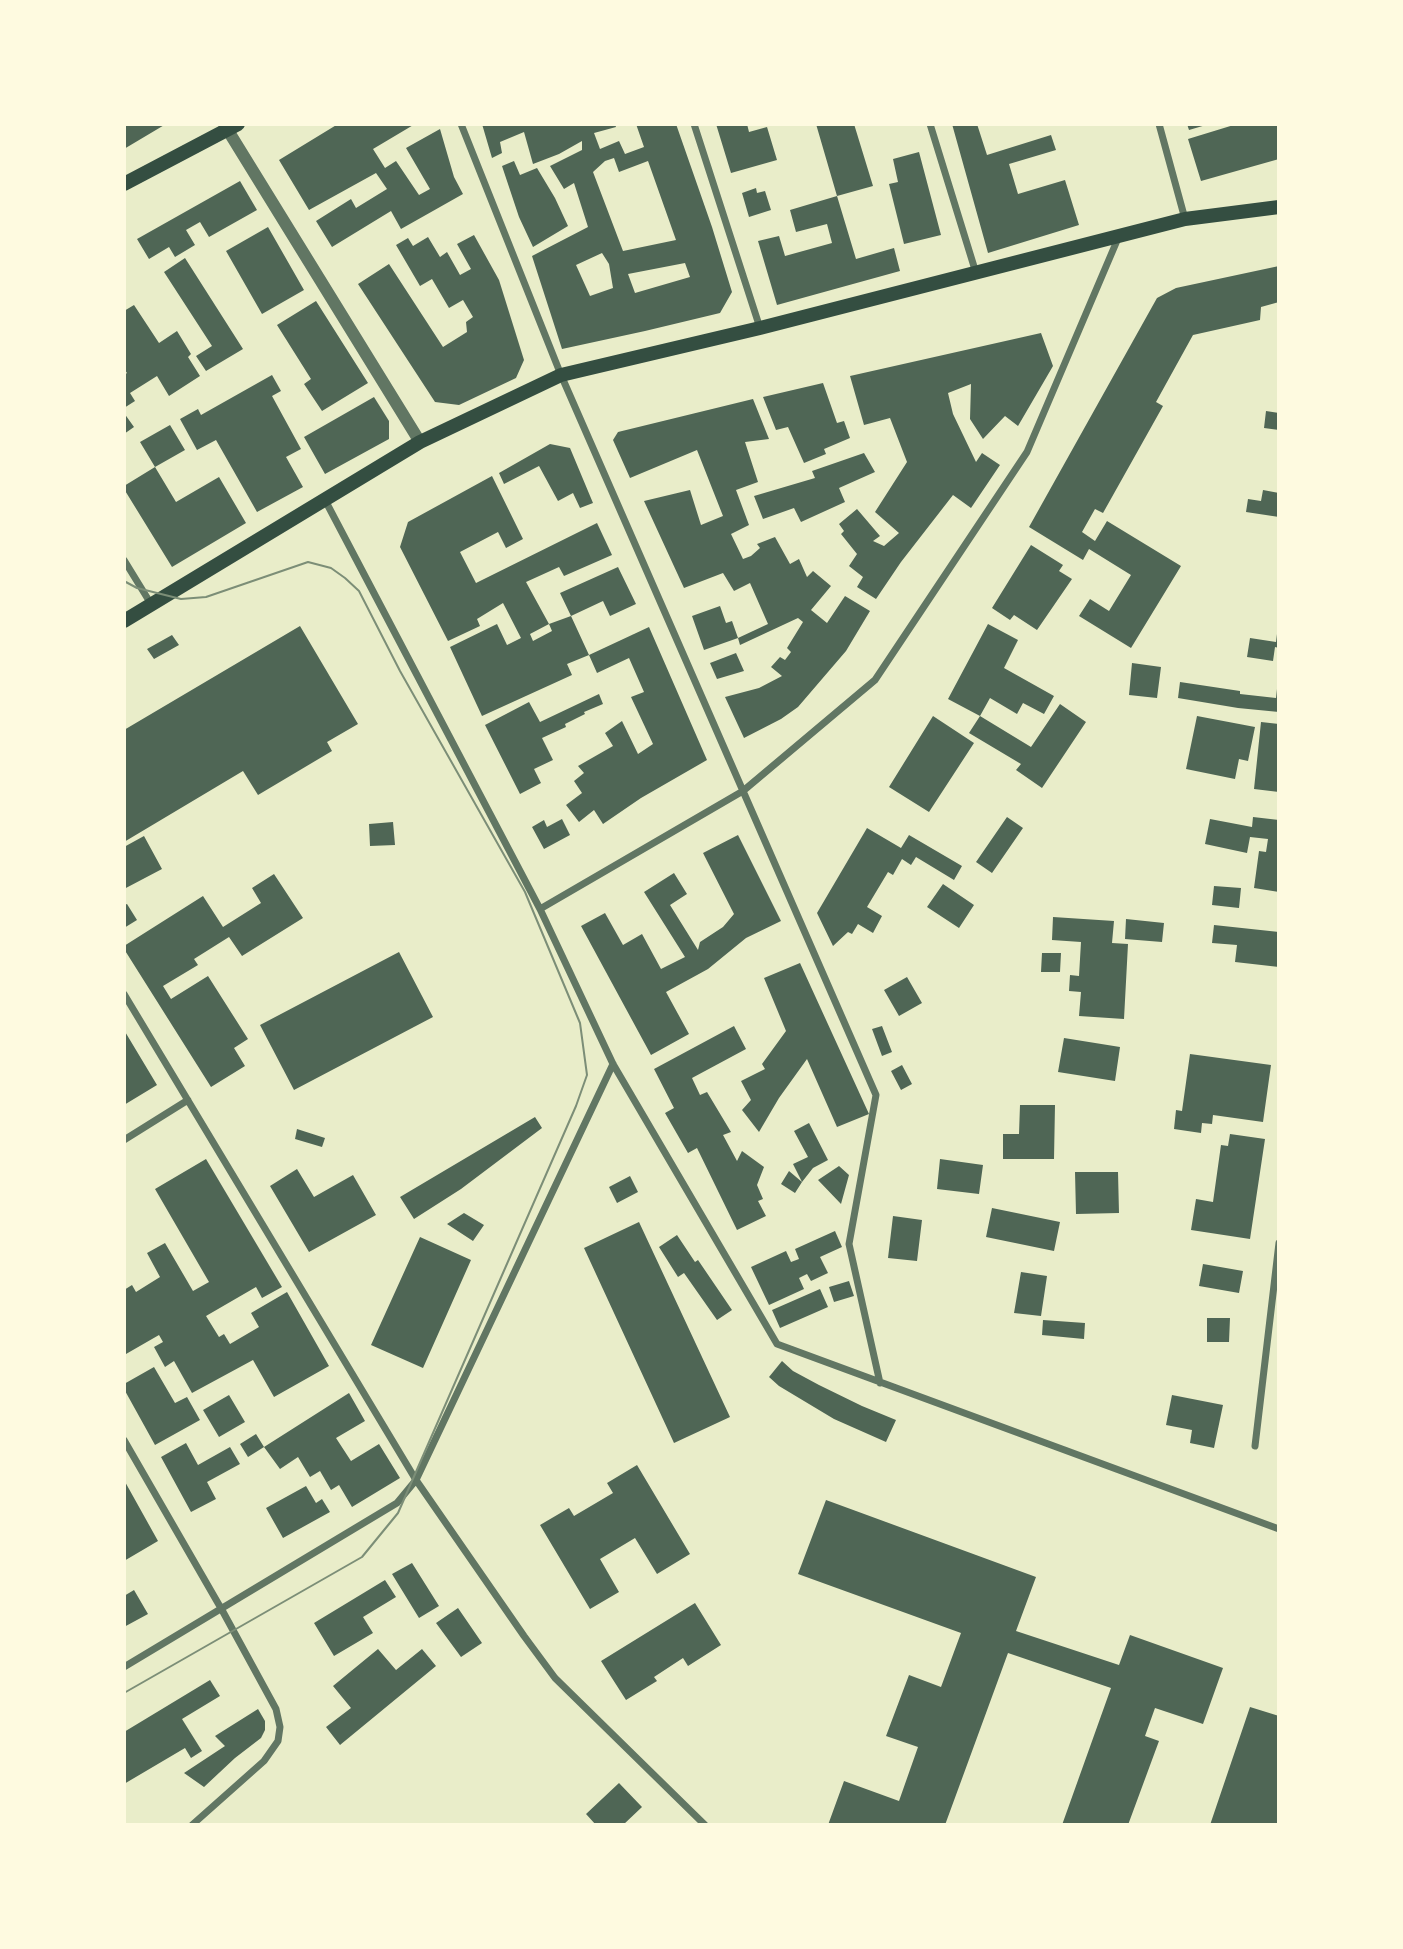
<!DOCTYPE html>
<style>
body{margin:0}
#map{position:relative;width:1403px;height:1949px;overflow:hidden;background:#e9edc9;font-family:"Source Serif 4",serif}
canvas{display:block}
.frame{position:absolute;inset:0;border:126px solid #fefae0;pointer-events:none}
</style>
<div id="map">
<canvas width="1403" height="1949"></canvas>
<div class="frame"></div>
</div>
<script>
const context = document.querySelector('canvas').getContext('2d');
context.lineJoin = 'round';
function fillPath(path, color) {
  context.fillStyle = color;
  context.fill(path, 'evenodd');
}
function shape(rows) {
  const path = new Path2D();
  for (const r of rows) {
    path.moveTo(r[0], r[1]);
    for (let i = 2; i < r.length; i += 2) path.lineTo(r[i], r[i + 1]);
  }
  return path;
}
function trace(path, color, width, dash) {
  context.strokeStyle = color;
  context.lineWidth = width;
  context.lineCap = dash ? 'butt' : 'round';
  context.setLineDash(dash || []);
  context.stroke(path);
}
fillPath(shape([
 [124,124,166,124,124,149],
 [338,124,415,124,373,149,385,168,396,161,419,195,430,189,406,148,440,129,454,177,463,194,401,229,391,211,332,247,316,221,351,199,356,208,387,189,376,173,309,210,279,160],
 [482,124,615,124,616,127,594,133,600,149,619,141,625,154,644,147,636,124,676,124,712,227,732,292,720,313,645,331,562,349,532,256,588,227,574,183,564,189,550,166,582,150,582,141,559,154,533,164,524,132,500,142,502,153,492,158],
 [614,158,619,172,648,161,676,240,623,251,593,172,605,161],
 [602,253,609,264,613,288,590,296,576,265],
 [685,263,690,277,635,293,628,274],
 [716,124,747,124,749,132,767,127,777,160,731,173],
 [816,124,854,124,873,186,837,196,856,259,894,248,900,271,777,305,758,241,779,236,785,256,832,243,827,224,796,232,790,210,837,196],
 [952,124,977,124,987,155,1051,135,1056,150,1009,164,1018,194,1065,180,1079,225,988,253],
 [1187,124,1206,124,1206,125,1189,130],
 [1237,124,1279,124,1279,159,1201,181,1188,139],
 [919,152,941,235,904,244,889,184,898,182,893,159],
 [514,161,520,175,537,168,555,198,568,226,533,247,519,217,502,166],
 [240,181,257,210,209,237,200,222,186,230,195,245,175,257,169,247,149,259,137,239],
 [756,188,757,193,765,191,771,210,749,217,742,193],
 [268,227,304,290,262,314,226,251],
 [474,235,499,280,524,360,516,378,459,405,435,402,358,284,389,264,443,347,467,332,466,322,473,317,463,300,449,308,432,279,420,286,396,245,408,238,413,246,428,237,440,257,447,252,460,275,471,269,457,244],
 [185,258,243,349,206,371,196,356,212,346,164,272],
 [1279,266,1279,302,1261,307,1260,320,1193,335,1156,402,1163,406,1103,513,1095,509,1082,532,1095,541,1107,521,1181,566,1131,648,1079,616,1090,599,1109,611,1131,575,1089,549,1083,560,1029,527,1157,298,1176,288],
 [316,301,368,383,322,411,304,384,311,379,277,325],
 [134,305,159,343,177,331,191,354,188,357,200,376,169,396,157,376,130,393,135,401,124,408,124,375,127,373,124,369,124,311],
 [1041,333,1053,366,1018,426,1005,416,983,439,970,419,971,384,948,393,953,414,976,462,982,453,1000,465,971,508,953,495,901,562,876,599,857,587,863,577,849,566,857,554,841,534,844,531,839,524,857,509,880,536,873,541,884,546,899,533,875,512,907,462,890,418,864,425,850,376],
 [272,375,281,391,272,396,301,449,286,457,303,487,257,512,216,440,197,450,180,419,198,409,201,415],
 [823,383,837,423,844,421,850,438,824,449,826,454,804,463,788,427,776,430,763,397],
 [374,397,389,421,389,439,325,474,304,437],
 [753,399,769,439,745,442,758,482,736,490,749,525,731,534,743,559,751,556,760,548,757,544,775,537,790,564,799,559,807,577,813,571,831,586,811,610,827,623,845,596,870,611,846,651,798,707,781,719,744,738,725,697,759,688,782,676,771,667,780,657,785,660,791,652,787,648,803,622,798,618,740,645,738,638,768,624,750,583,734,591,723,573,684,588,644,501,690,490,701,525,723,516,697,450,630,478,613,440,618,432],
 [1266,411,1279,413,1279,430,1264,428],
 [124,413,134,427,124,434],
 [170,425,185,450,155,467,140,442],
 [550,444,570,448,593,503,580,508,573,493,558,501,539,466,504,484,499,473],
 [864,453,875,472,839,488,845,502,801,522,794,508,763,519,754,496,815,478,812,471],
 [155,467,176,502,219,477,246,523,172,567,124,489,124,486],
 [492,476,523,539,506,548,498,532,460,552,476,583,597,523,612,555,564,576,559,567,526,582,549,624,530,634,533,641,552,631,549,624,571,616,589,655,567,664,572,675,482,716,450,647,497,624,507,645,521,638,503,603,477,619,480,626,448,641,400,547,408,522],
 [1263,490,1279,493,1279,517,1246,512,1248,499,1261,501],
 [1031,545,1063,565,1059,571,1072,579,1037,630,1014,615,1010,620,992,608],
 [618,567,636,604,610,616,603,601,571,616,560,593],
 [720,606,726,623,732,621,738,638,704,650,692,616],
 [988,624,1018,640,1004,668,1054,696,1044,714,1023,703,1017,714,990,698,980,716,948,699],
 [300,626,358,724,327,742,332,751,258,795,243,771,124,842,124,730],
 [649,627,707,760,641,798,603,824,594,810,579,822,566,805,582,793,574,781,584,773,578,766,613,746,605,733,622,721,638,754,653,744,631,697,644,692,629,658,597,673,589,655],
 [1277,634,1279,634,1279,648,1275,647,1273,661,1247,657,1250,638,1276,642],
 [172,635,179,645,154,659,147,649],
 [736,653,744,671,717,679,710,663],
 [1132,663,1161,667,1157,698,1129,695],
 [1180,682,1240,691,1240,694,1276,698,1277,689,1279,689,1279,712,1238,708,1178,698],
 [599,694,603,704,584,712,585,714,565,724,566,727,542,738,553,760,534,769,541,783,520,794,485,725,529,702,540,722],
 [1060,704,1086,722,1042,788,1016,770,1021,764,969,733,980,716,1031,747],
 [933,716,974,743,929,812,889,787],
 [1197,716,1255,727,1248,761,1239,759,1235,779,1186,769],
 [1261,722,1279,724,1279,792,1254,789],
 [1007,817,1023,828,992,873,976,862],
 [1253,817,1279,820,1279,892,1254,888,1259,851,1266,852,1268,839,1250,837,1247,853,1205,844,1210,819,1252,827],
 [562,819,570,835,544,849,532,827,544,820,547,827],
 [393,822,395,845,370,846,369,824],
 [867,828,901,848,909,835,962,866,954,880,916,857,911,865,902,859,893,875,888,872,867,907,882,916,873,933,858,924,852,934,848,932,833,946,817,913],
 [738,835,781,921,746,938,708,969,666,992,689,1034,651,1055,581,926,605,913,623,945,642,934,661,969,685,957,644,892,674,873,687,894,670,905,698,950,700,942,723,927,734,914,703,853],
 [144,836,162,869,124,889,124,847],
 [274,874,303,918,242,956,229,937,194,959,198,965,163,986,171,999,208,976,248,1039,234,1048,245,1066,211,1087,124,949,124,946,203,896,223,927,261,903,252,888],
 [943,884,974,905,959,928,927,907],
 [1214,886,1241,888,1239,908,1212,905],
 [127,904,137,920,124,928,124,905],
 [1053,917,1114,921,1112,943,1128,944,1124,1019,1079,1016,1081,992,1069,991,1070,975,1079,976,1081,942,1052,940],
 [1126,919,1164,923,1162,942,1125,939],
 [1214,925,1279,932,1279,967,1235,962,1237,945,1212,943],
 [399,952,433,1017,294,1090,260,1025],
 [1042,953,1061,953,1060,972,1041,972],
 [800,963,869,1114,837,1127,807,1059,779,1098,759,1132,742,1110,751,1100,741,1081,765,1069,762,1064,786,1031,764,978],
 [907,977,922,1003,899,1016,884,990],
 [734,1026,746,1049,692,1078,700,1095,707,1092,731,1132,723,1135,737,1161,742,1151,764,1167,757,1185,763,1199,758,1201,766,1216,737,1230,697,1148,688,1153,665,1113,674,1108,654,1069],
 [882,1026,892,1052,882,1056,872,1029],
 [124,1030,157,1085,124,1105],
 [1064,1038,1120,1047,1115,1081,1058,1072],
 [1190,1054,1271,1065,1263,1122,1213,1115,1212,1124,1202,1123,1201,1133,1174,1129,1176,1110,1182,1111],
 [902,1065,912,1084,901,1090,891,1071],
 [1020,1105,1055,1105,1054,1159,1003,1159,1003,1134,1019,1134],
 [535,1117,542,1128,461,1189,414,1219,400,1197],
 [809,1123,828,1160,813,1168,802,1182,793,1164,808,1157,794,1131],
 [297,1129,325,1138,322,1147,295,1139],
 [1230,1134,1265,1139,1250,1239,1191,1230,1196,1199,1213,1202,1221,1145,1228,1146],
 [206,1159,282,1287,262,1298,256,1287,206,1316,219,1337,224,1334,230,1344,259,1327,251,1313,287,1292,329,1366,274,1397,253,1360,192,1393,174,1361,165,1367,154,1347,163,1342,159,1335,126,1354,124,1351,124,1290,132,1285,136,1292,160,1277,147,1253,165,1243,193,1291,209,1282,155,1189],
 [940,1159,983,1165,979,1194,937,1189],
 [839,1166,849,1175,841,1204,818,1180],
 [297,1169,314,1197,353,1175,376,1215,309,1252,270,1186],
 [789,1171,802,1182,795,1193,781,1184],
 [1075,1172,1118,1172,1119,1213,1076,1214],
 [630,1176,638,1192,617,1203,609,1187],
 [992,1208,1060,1222,1054,1251,986,1237],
 [464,1213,484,1225,473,1241,447,1224],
 [893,1216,922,1220,917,1261,888,1258],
 [639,1222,730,1417,674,1443,584,1248],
 [835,1231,842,1247,820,1257,828,1273,811,1281,807,1274,799,1278,804,1289,769,1305,751,1267,786,1251,791,1262,799,1259,795,1249],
 [677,1235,695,1262,698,1260,732,1310,717,1320,684,1273,678,1277,659,1247],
 [420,1237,471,1260,423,1368,371,1345],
 [1203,1264,1243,1271,1239,1293,1199,1286],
 [1021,1272,1047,1276,1041,1316,1014,1313],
 [849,1281,854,1296,834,1302,829,1287],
 [820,1289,828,1307,780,1328,772,1310],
 [1207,1318,1230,1318,1229,1342,1207,1342],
 [1043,1320,1085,1323,1084,1339,1042,1335],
 [782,1361,793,1371,819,1385,862,1406,896,1420,886,1442,834,1419,779,1386,769,1377],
 [154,1367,175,1403,187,1397,200,1420,155,1445,124,1389,124,1384],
 [349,1393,365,1421,336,1438,351,1461,379,1444,400,1478,352,1507,339,1485,331,1490,320,1471,310,1477,298,1457,280,1469,264,1447],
 [229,1395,245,1422,219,1437,203,1410],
 [1172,1395,1223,1405,1214,1448,1190,1443,1192,1430,1166,1425],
 [256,1434,264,1447,248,1457,240,1444],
 [186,1443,198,1465,230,1447,240,1464,207,1482,216,1499,191,1512,161,1457],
 [637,1465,690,1554,657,1574,635,1538,600,1559,619,1592,590,1609,540,1525,569,1508,574,1516,613,1493,607,1483],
 [124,1480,158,1541,124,1561],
 [306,1486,316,1503,322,1499,330,1512,283,1538,266,1508],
 [826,1500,1036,1577,1016,1631,1119,1665,1130,1635,1223,1668,1203,1724,1155,1708,1145,1736,1159,1741,1128,1825,1062,1825,1111,1688,1008,1653,945,1825,828,1825,844,1781,899,1801,918,1747,886,1736,909,1675,941,1687,961,1633,798,1574],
 [412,1563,439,1606,419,1618,392,1574],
 [385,1580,396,1597,363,1617,373,1633,334,1656,314,1623],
 [134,1590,148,1614,124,1627,124,1596],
 [695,1603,721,1645,688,1666,683,1658,654,1677,657,1681,626,1700,601,1661],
 [458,1608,482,1643,461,1657,436,1623],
 [378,1649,396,1670,422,1649,436,1666,340,1745,326,1727,351,1708,333,1686],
 [210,1680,220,1696,182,1719,202,1751,191,1758,185,1748,124,1784,124,1732],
 [1250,1707,1279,1716,1279,1825,1210,1825],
 [258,1709,265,1721,265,1730,261,1738,235,1758,204,1787,184,1773,225,1746,215,1736],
 [619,1783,642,1807,623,1825,596,1825,586,1814]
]), '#4f6655');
trace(shape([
 [461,124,561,375,876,1095,849,1244,880,1383],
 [694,124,760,328],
 [930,124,976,273],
 [1159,124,1185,219],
 [325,500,540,909,613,1064,777,1344,1279,1529],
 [124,560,151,604],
 [540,909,743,791,875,680,1027,452,1119,236],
 [124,994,416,1480,524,1636,555,1678,705,1825],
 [124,1140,188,1100],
 [124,1440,222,1610,276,1709,280,1727,278,1741,264,1761,192,1825],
 [1255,1446,1279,1243],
 [124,1667,397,1503,416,1480,613,1064]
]), '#617663', 7);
trace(shape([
 [224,124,420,442]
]), '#617663', 12);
trace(shape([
 [124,184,238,124],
 [124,621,420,442,561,375,760,328,1185,219,1279,207]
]), '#344e41', 14);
trace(shape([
 [124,581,137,588,181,599,206,597,308,562,331,568,345,578,359,591,400,671,525,892,580,1023,587,1075,576,1106,398,1513,362,1557,124,1693]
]), '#7c8e77', 2);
</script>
